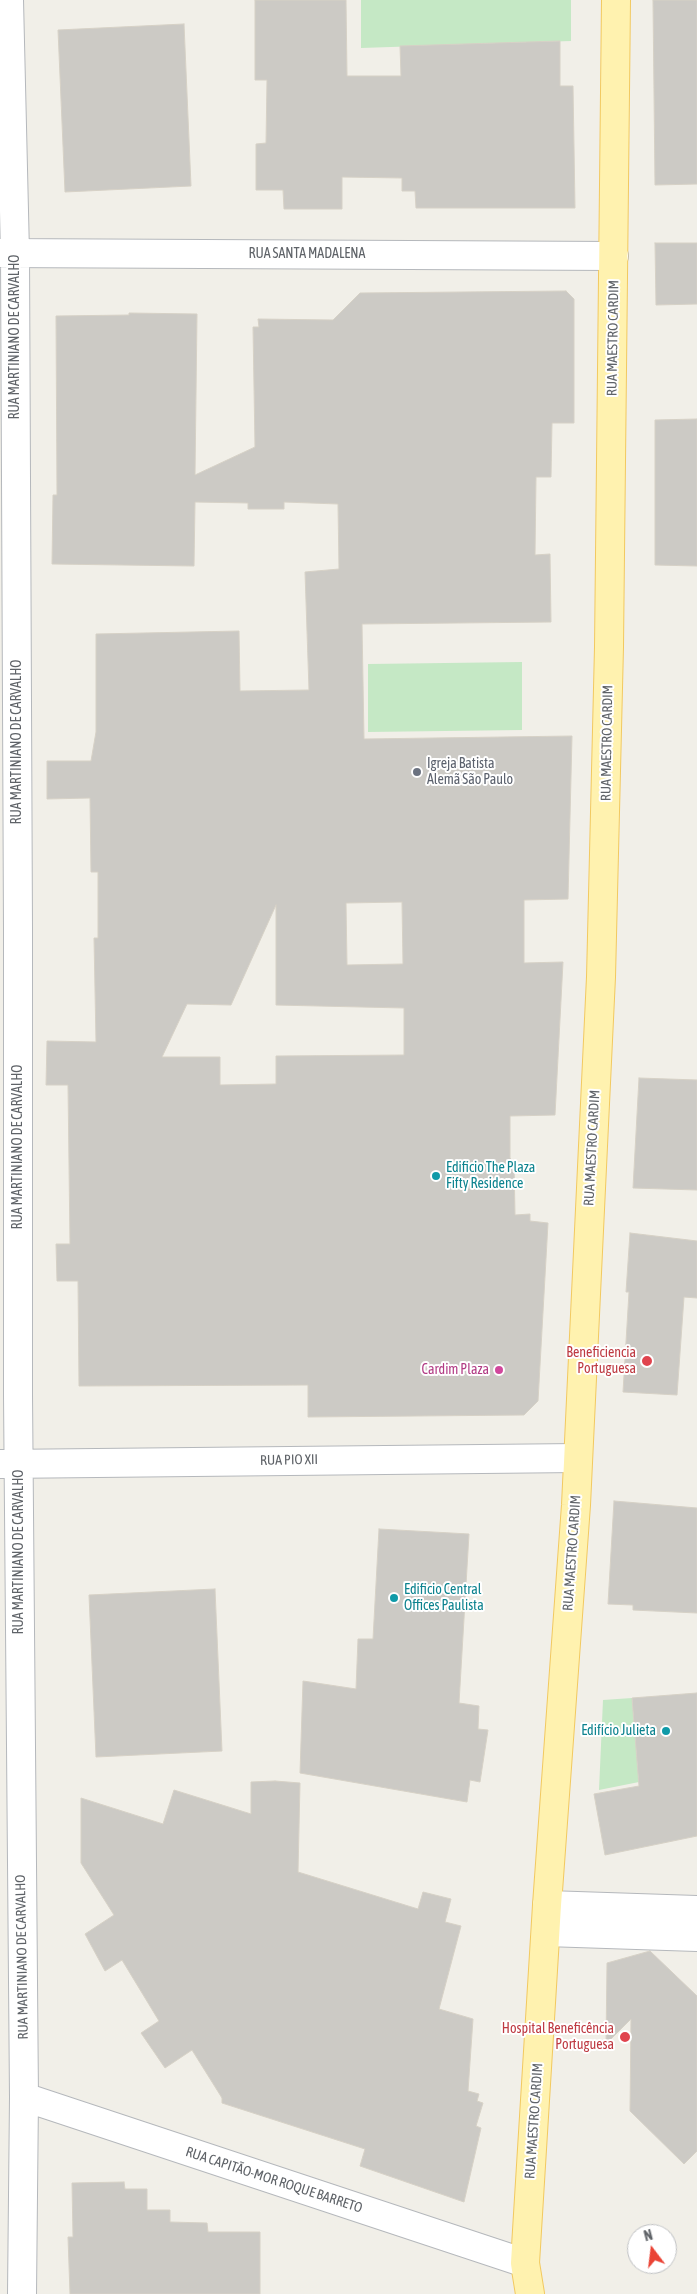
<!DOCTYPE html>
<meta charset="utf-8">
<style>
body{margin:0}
#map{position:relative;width:697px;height:2294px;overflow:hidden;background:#f1efe8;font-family:"Asap Condensed",sans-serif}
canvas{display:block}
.north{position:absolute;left:627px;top:2224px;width:50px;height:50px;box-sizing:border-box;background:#fff;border:1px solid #bfc1c3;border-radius:50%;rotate:345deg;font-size:14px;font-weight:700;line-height:20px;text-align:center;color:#5f6368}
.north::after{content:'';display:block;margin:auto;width:18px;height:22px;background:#ea4335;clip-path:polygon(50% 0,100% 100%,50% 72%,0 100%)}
</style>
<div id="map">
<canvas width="697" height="2294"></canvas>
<div class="north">N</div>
</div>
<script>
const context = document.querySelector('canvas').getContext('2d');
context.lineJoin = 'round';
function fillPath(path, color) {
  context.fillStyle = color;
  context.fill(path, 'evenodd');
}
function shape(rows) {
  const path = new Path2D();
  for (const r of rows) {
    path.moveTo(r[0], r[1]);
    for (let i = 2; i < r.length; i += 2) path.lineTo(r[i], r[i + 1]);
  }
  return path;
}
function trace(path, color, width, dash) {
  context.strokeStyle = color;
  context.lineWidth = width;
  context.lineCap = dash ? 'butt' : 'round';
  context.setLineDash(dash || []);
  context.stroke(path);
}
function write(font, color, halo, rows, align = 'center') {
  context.font = font + ' "Asap Condensed",sans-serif';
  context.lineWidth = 4;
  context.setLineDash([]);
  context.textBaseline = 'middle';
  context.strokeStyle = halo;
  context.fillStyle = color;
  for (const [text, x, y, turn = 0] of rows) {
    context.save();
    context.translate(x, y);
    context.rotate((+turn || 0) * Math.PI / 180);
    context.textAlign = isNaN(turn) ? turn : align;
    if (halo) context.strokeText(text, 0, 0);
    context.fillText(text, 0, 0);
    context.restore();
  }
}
fillPath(shape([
 [361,0,571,0,571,41,361,48],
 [522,662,522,730,368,732,368,664],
 [632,1698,639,1782,599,1790,603,1700]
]), '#c5e8c5');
const building = shape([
 [255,0,346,0,347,76,401,76,400,46,560,41,560,86,573,86,575,208,416,208,415,191,402,191,402,178,342,177,342,209,284,209,283,190,256,190,256,144,266,143,267,80,255,80,255,0],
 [653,0,697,0,697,184,655,185,653,0],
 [184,24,191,186,65,192,58,30,184,24],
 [655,243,697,243,697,304,656,305,655,243],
 [566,291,574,299,574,423,552,423,551,477,536,477,535,555,550,554,551,622,362,624,364,739,572,736,568,899,524,900,524,963,563,962,555,1115,510,1116,510,1158,514,1162,515,1215,530,1214,530,1221,548,1223,538,1401,524,1415,308,1417,308,1385,79,1386,78,1281,57,1281,56,1244,70,1244,68,1085,46,1085,47,1041,96,1042,94,938,98,938,98,872,91,872,90,798,47,799,47,761,91,761,96,732,96,634,239,631,240,691,309,690,305,572,339,569,338,504,284,502,284,509,248,509,248,503,195,502,194,566,52,564,53,495,57,495,56,316,129,315,129,313,197,314,195,475,255,447,253,327,259,327,258,319,333,320,360,293,566,291],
 [402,902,403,964,347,965,346,903,402,902],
 [276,905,276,1005,404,1008,404,1055,276,1056,276,1084,220,1085,220,1057,162,1057,187,1004,231,1005,276,905],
 [697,419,697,566,655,565,655,420,697,419],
 [639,1078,697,1080,697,1190,633,1188,639,1078],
 [630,1233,697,1241,697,1298,684,1297,677,1395,623,1392,629,1292,626,1292,630,1233],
 [614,1501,697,1508,697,1613,633,1610,633,1605,608,1604,614,1501],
 [379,1529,469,1534,459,1703,479,1706,478,1729,488,1730,480,1782,470,1780,467,1802,300,1773,303,1681,356,1689,358,1639,373,1639,379,1529],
 [215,1589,222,1751,96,1757,89,1595,215,1589],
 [697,1693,697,1836,605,1855,594,1794,639,1786,632,1698,697,1693],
 [275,1781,300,1783,298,1872,418,1909,423,1892,451,1899,445,1922,461,1926,439,2009,473,2019,468,2091,479,2094,477,2101,483,2103,476,2126,481,2128,464,2202,360,2166,365,2149,222,2103,222,2098,192,2050,165,2068,141,2033,159,2021,122,1960,105,1971,85,1934,114,1915,81,1863,81,1798,163,1824,174,1790,251,1814,251,1782,275,1781],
 [650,1951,697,1996,697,2151,684,2164,630,2111,631,2019,606,2044,607,1963,650,1951],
 [124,2182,125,2189,147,2189,147,2210,170,2210,170,2222,207,2223,208,2232,260,2232,260,2294,70,2294,68,2237,73,2237,72,2183,124,2182]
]);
fillPath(building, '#cccac5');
trace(building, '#d6d1c6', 1);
const minor = shape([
 [9,0,15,253,18,927,18,1395,24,2097,22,2294],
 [0,253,614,256],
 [1,1464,578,1458],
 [547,1905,697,1910],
 [546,1932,697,1937],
 [24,2097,525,2263]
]);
const major = shape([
 [530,2294,525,2263,547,1905,576,1505,601,977,609,647,616,0]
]);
trace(minor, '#b5b8bc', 30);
trace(major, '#f2c960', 30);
trace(minor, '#fff', 28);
trace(major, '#fff2af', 28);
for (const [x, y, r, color] of [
 [417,772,5,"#6b7280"],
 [436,1176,5,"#0f9aa8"],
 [647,1361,6,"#e0444e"],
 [499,1370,5,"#d1479c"],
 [394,1598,5,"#0f9aa8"],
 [666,1731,5,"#0f9aa8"],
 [625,2037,6,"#e0444e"]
]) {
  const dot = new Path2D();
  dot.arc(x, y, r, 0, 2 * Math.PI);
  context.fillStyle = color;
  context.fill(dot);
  trace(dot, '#fff', 2);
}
write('14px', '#5f6368', '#fff', [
 ["RUA SANTA MADALENA",307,254],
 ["RUA MARTINIANO DE CARVALHO",15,337,-90],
 ["RUA MAESTRO CARDIM",613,338,-89],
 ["RUA MARTINIANO DE CARVALHO",17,742,-90],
 ["RUA MAESTRO CARDIM",607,743,-89],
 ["RUA MARTINIANO DE CARVALHO",18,1147,-90],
 ["RUA MAESTRO CARDIM",592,1148,-87],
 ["RUA PIO XII",289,1460,-1],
 ["RUA MARTINIANO DE CARVALHO",19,1552,-90],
 ["RUA MAESTRO CARDIM",572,1553,-86],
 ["RUA MARTINIANO DE CARVALHO",22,1957,-91],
 ["RUA MAESTRO CARDIM",534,2121,-86],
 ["RUA CAPITÃO-MOR ROQUE BARRETO",274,2180,18]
]);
write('14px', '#5b616d', '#fff', [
 ["Igreja Batista",427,764],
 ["Alemã São Paulo",427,780]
], 'left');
write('14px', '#0d838f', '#fff', [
 ["Edificio The Plaza",446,1168],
 ["Fifty Residence",446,1184],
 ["Edificio Central",404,1590],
 ["Offices Paulista",404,1606],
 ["Edifício Julieta",656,1731,"right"]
], 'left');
write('14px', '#be3a42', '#fff', [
 ["Beneficiencia",636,1353],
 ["Portuguesa",636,1369],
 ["Hospital Beneficência",614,2029],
 ["Portuguesa",614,2045]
], 'right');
write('14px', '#b23c85', '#fff', [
 ["Cardim Plaza",489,1370]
], 'right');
</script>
